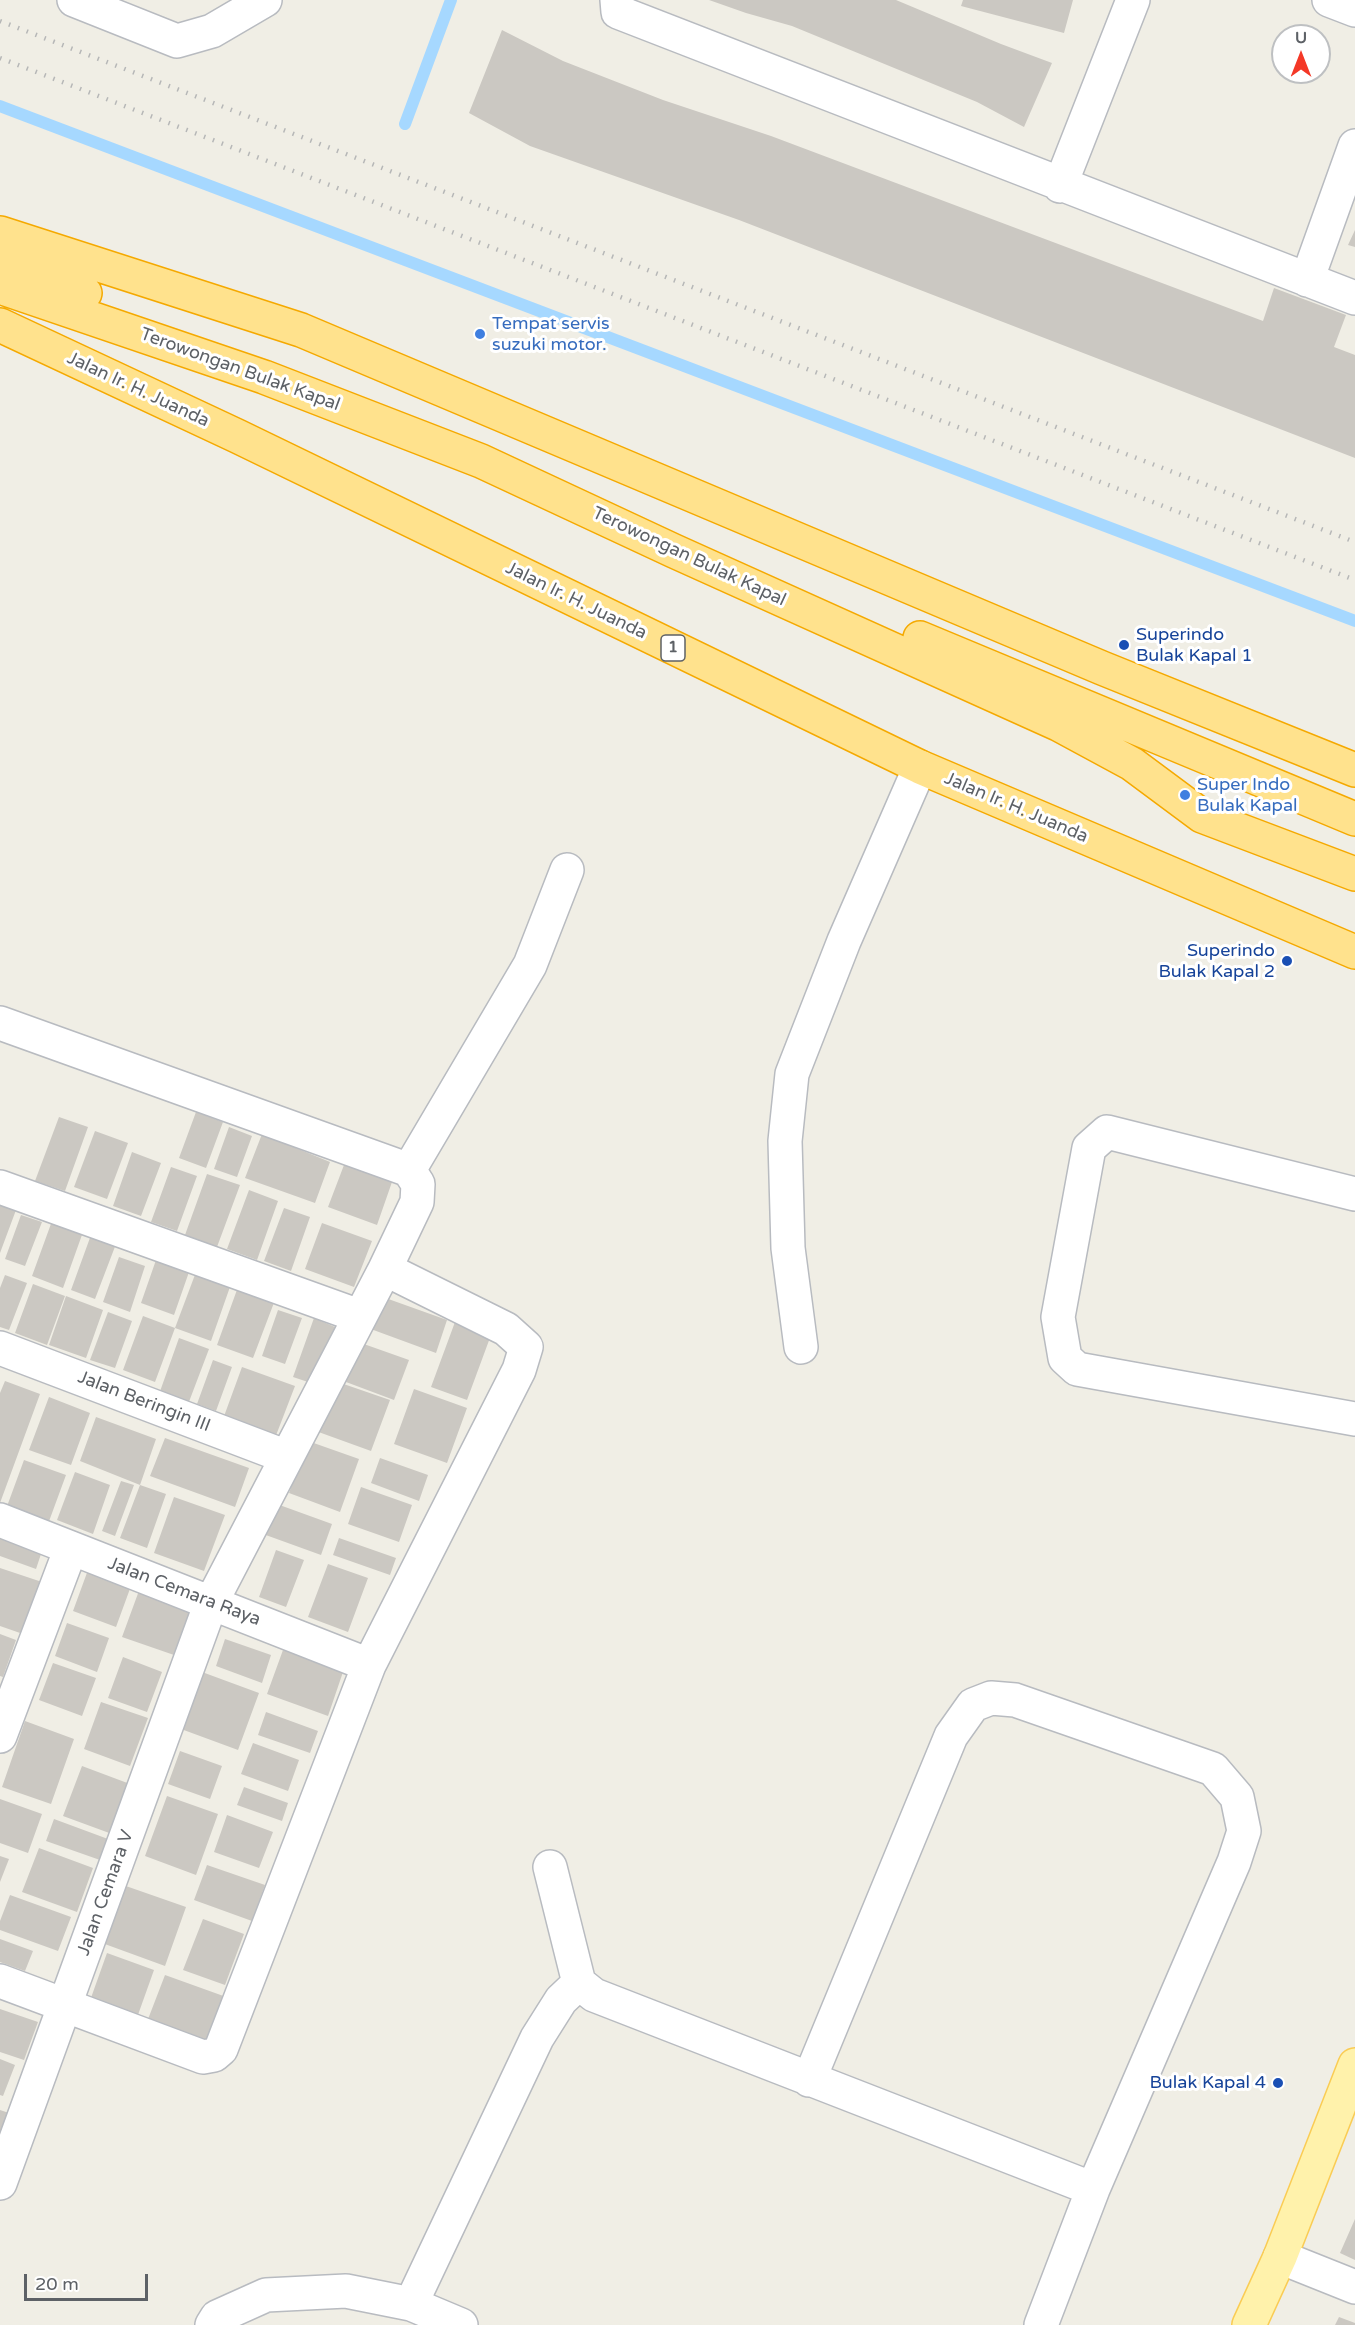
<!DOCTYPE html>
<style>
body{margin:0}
#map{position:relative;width:1355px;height:2325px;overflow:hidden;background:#f0eee5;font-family:"Varela Round",sans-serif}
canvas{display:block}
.north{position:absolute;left:1271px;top:24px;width:60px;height:60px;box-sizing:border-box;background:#fff;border:2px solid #bec0c2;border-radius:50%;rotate:0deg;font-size:16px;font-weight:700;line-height:24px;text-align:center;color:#5d6166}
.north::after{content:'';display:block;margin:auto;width:21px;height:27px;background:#f43827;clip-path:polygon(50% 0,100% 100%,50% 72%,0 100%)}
.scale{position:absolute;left:24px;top:2274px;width:124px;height:27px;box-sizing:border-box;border:3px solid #5d6166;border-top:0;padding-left:8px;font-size:18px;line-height:21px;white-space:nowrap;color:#5d6166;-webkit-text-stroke:4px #fff;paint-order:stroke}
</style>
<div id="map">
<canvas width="1355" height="2325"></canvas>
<div class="north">U</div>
<div class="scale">20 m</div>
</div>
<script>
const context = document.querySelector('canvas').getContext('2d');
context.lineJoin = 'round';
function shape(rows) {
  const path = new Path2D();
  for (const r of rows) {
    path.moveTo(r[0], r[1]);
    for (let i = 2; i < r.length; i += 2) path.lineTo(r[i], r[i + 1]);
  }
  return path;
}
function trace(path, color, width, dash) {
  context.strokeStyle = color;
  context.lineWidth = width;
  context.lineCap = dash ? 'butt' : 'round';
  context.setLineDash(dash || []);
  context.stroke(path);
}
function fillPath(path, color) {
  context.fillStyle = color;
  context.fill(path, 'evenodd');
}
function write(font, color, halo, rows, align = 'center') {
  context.font = font + ' "Varela Round",sans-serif';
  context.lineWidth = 6;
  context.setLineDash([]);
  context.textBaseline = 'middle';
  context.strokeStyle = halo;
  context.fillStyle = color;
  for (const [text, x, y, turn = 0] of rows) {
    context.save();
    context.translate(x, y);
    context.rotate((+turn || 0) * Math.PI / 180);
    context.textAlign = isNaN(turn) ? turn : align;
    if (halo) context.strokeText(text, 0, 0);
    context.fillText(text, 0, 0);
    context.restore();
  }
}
trace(shape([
 [0,106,1355,621],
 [405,124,451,0]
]), '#a6d8ff', 12);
fillPath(shape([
 [709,0,896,0,1001,44,1052,63,1024,127,977,102,792,26,746,13],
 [963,0,1073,0,1064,33,961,6],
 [502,30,563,61,663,100,771,136,1263,321,1274,288,1346,315,1334,347,1355,355,1355,458,739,220,530,146,469,113],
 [1355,230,1355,247,1348,245],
 [196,1112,223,1122,206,1168,179,1158],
 [59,1117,88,1127,65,1191,35,1181],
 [229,1127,252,1136,237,1177,214,1169],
 [95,1131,128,1143,107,1199,74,1187],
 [262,1134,330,1162,315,1203,245,1178],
 [132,1152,161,1163,141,1216,113,1206],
 [344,1165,392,1182,377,1225,328,1207],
 [171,1167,197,1176,177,1231,151,1222],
 [207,1174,240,1185,217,1247,185,1235],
 [249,1190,278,1201,257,1260,227,1249],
 [0,1204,16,1210,0,1253],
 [284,1208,310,1217,291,1271,264,1261],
 [21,1215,42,1222,25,1266,5,1259],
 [52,1221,83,1232,63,1288,32,1276],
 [322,1223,372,1241,354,1287,305,1269],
 [91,1235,116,1244,95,1299,71,1290],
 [119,1257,145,1266,130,1312,103,1302],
 [156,1260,189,1272,174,1315,141,1303],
 [196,1272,231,1284,211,1341,175,1328,155,1382,123,1370,143,1316,175,1328],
 [5,1275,27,1283,9,1330,0,1327,0,1288],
 [33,1284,65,1296,47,1345,15,1333],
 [238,1287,275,1300,253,1358,217,1345],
 [66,1296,103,1310,86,1358,49,1345],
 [380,1296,447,1320,436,1353,368,1328],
 [278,1310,302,1318,285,1364,262,1356],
 [108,1312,132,1321,115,1368,90,1360],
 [314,1318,335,1327,314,1384,293,1377],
 [455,1322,491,1335,467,1400,431,1387],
 [179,1338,209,1349,187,1407,158,1397],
 [361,1343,409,1360,394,1400,346,1382],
 [213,1360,232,1367,216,1411,197,1404],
 [242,1367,295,1386,275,1438,223,1419],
 [332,1380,390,1400,371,1451,313,1430],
 [5,1381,40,1394,0,1503,0,1393],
 [414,1389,467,1408,447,1463,394,1444],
 [49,1397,90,1413,71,1465,29,1450],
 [96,1417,156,1439,140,1485,80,1461],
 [165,1438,249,1468,235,1507,150,1476],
 [308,1441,359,1459,340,1512,289,1493],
 [380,1458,428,1475,419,1501,371,1483],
 [24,1460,66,1475,48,1524,6,1509],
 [75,1472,110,1485,93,1534,57,1520],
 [121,1481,134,1485,115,1536,102,1531],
 [140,1485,166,1494,147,1548,120,1538],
 [361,1487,412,1505,399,1542,348,1524],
 [174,1497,225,1515,204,1571,154,1553],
 [274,1503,332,1524,321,1555,263,1534],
 [0,1536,42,1551,36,1569,0,1556],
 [339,1538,396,1558,390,1575,333,1555],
 [276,1550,304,1560,286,1607,259,1597],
 [328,1564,368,1578,348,1632,308,1617],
 [0,1568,42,1582,23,1634,0,1626],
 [88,1570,131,1586,116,1627,73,1611],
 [140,1588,192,1606,174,1655,122,1637],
 [67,1623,109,1638,97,1672,55,1656],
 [0,1634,16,1640,3,1677,0,1676],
 [225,1639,271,1655,262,1683,216,1666],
 [283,1650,343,1672,328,1716,267,1694],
 [123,1657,162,1672,147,1712,108,1698],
 [53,1663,96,1678,82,1716,39,1700],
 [202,1672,259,1693,238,1750,181,1729],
 [101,1702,148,1718,130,1766,84,1749],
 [266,1712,318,1731,310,1753,258,1735],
 [25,1721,74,1739,51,1804,2,1787],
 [253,1743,299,1760,288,1791,241,1774],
 [180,1751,222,1766,210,1799,168,1784],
 [82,1766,130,1784,112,1834,63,1816],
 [244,1787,288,1803,282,1821,237,1805],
 [167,1796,218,1814,196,1875,145,1856],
 [0,1799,42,1814,28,1853,0,1843],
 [227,1815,273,1832,259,1868,214,1852],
 [54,1819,108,1839,100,1860,46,1841],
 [39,1848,93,1868,77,1912,22,1892],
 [0,1856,9,1859,0,1882],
 [207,1865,265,1885,252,1921,194,1900],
 [123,1885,186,1907,165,1966,102,1943],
 [10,1895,71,1917,58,1951,0,1930,0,1921],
 [203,1919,244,1934,225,1985,183,1970],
 [0,1939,33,1951,25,1971,0,1962],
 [107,1953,154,1970,134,2026,87,2009],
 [165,1975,229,1998,210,2051,145,2027],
 [0,2009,38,2022,24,2060,0,2052],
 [0,2059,15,2065,3,2096,0,2095],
 [0,2110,12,2114,0,2147],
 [1355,2219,1355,2260,1340,2253],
 [1339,2317,1355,2323,1355,2325,1335,2325]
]), '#cbc8c2');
const minor = shape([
 [74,0,177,41,212,31,265,0],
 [617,0,618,12,1355,298],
 [1329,0,1355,10],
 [1060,186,1133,0],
 [1307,280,1355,146],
 [0,1023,409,1170,418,1184,417,1202,385,1269,211,1603,0,2183],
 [409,1170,530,965,567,870],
 [0,1187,359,1316],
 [1355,1194,1107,1132,1089,1148,1058,1317,1065,1358,1077,1369,1355,1419],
 [801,1347,788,1248,785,1141,792,1074,844,941,920,767],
 [0,1348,287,1457],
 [0,1520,369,1665],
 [0,1736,71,1548],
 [550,1867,579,1983],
 [0,1981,203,2057,214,2055,221,2049,369,1665,519,1370,526,1347,506,1329,385,1269],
 [809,2080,951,1736,973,1705,991,1698,1015,1700,1213,1769,1237,1797,1244,1831,1234,1862,1093,2189,1041,2325],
 [1280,2257,1355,2287],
 [411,2304,537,2038,561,2000,579,1983,594,1995,1093,2189],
 [212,2325,217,2317,266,2295,346,2291,411,2304,461,2325]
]);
const major = shape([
 [1249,2325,1280,2257,1355,2065]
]);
const highway = shape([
 [0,233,301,330,1102,668,1355,770],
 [0,259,85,293],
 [0,287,264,377,481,461,674,551,1058,724,1132,764,1202,816,1355,874],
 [0,325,237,436,920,767,1355,952],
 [920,638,1355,819]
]);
trace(minor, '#b8bbc0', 36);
trace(major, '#facc54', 36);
trace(highway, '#f5a900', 36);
trace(minor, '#fff', 33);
trace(major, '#fff2ab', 33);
trace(highway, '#ffe28d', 33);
trace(shape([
 [0,21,1355,542],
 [0,58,1355,580]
]), '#b6b7b7', 4.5, [1.5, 8]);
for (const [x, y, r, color] of [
 [480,334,6,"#3f7fe0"],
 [1124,645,6,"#1a4fb4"],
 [1185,795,6,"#3f7fe0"],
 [1287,961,6,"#1a4fb4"],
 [1278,2083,6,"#1a4fb4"]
]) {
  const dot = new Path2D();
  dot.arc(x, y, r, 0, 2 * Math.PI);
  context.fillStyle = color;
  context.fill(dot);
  trace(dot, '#fff', 2);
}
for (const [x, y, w] of [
 [673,648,24]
]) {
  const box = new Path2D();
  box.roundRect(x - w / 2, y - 13, w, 26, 4.5);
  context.fillStyle = '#fff';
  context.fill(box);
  trace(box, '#5d6166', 1.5);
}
write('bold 16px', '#5d6166', null, [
 ["1",673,648]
]);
write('18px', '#366cbe', '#fff', [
 ["Tempat servis",492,324],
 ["suzuki motor.",492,345],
 ["Super Indo",1197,785],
 ["Bulak Kapal",1197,806]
], 'left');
write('18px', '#5d6166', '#fff', [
 ["Terowongan Bulak Kapal",240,370,20],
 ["Jalan Ir. H. Juanda",138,390,25],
 ["Terowongan Bulak Kapal",689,557,25],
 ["Jalan Ir. H. Juanda",576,601,26],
 ["Jalan Ir. H. Juanda",1016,808,23],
 ["Jalan Beringin III",144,1402,21],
 ["Jalan Cemara Raya",184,1592,21],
 ["Jalan Cemara V",106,1893,-70]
]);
write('18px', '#164399', '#fff', [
 ["Superindo",1136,635,"left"],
 ["Bulak Kapal 1",1136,656,"left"],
 ["Superindo",1275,951],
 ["Bulak Kapal 2",1275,972],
 ["Bulak Kapal 4",1266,2083]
], 'right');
</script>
